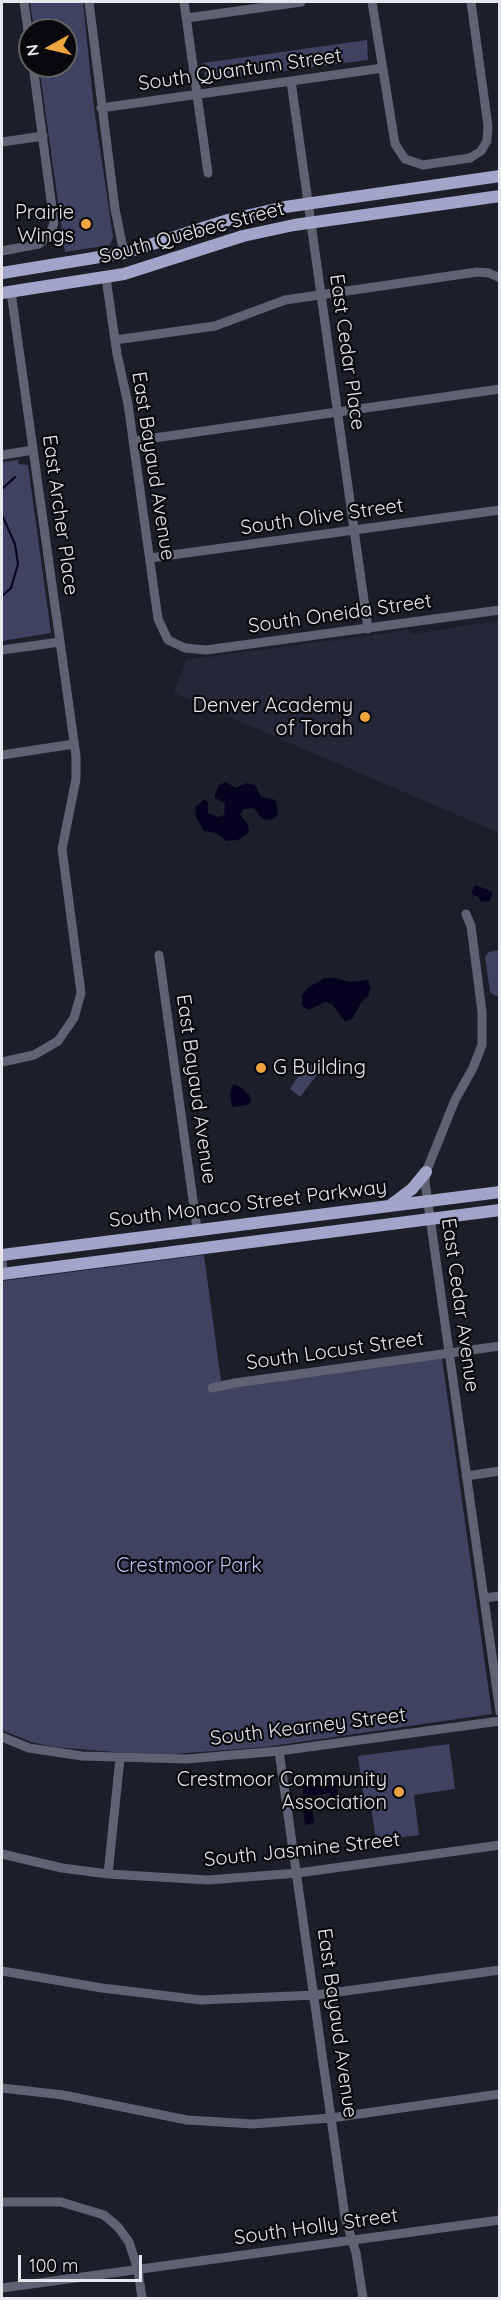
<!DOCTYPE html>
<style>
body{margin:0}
#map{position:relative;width:501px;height:2300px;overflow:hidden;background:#1c1e29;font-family:Quicksand,sans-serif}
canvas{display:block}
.frame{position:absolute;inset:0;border:3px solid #e5e6ee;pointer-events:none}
.north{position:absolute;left:18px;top:18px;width:60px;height:60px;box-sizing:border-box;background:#08080d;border:2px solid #606167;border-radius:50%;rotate:262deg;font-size:16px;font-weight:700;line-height:24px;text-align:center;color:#e5e6ee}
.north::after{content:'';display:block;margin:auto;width:21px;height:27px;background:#f1a540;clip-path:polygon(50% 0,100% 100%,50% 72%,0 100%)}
.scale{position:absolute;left:18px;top:2255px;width:124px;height:27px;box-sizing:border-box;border:3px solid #e5e6ee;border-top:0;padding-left:8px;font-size:18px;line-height:21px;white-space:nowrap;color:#e5e6ee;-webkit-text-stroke:4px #08080d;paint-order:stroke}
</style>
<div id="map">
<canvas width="501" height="2300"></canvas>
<div class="frame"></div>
<div class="north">N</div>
<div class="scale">100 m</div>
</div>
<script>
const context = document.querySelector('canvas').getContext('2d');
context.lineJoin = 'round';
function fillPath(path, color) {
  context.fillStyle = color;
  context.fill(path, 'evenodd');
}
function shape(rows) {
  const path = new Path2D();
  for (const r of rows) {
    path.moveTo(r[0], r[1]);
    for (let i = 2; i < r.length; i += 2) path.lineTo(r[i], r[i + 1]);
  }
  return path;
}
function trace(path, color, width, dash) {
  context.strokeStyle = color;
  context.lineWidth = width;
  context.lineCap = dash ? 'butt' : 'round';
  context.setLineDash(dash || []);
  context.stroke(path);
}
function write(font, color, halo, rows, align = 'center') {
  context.font = font + ' Quicksand,sans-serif';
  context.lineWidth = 4.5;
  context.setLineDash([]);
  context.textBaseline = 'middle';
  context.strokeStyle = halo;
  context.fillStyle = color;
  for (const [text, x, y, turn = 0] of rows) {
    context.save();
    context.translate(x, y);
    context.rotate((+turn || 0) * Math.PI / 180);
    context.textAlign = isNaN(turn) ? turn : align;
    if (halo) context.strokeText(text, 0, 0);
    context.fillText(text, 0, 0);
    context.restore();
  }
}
fillPath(shape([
 [499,621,499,833,174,693,186,660,410,630,411,634]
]), '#252637');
fillPath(shape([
 [30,2,83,2,94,108,113,237,110,245,65,252,39,66,66,66,66,30,34,30],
 [367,40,368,60,206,81,203,63],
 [18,460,19,464,28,465,51,633,2,641,2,462],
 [499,950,499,996,496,996,490,992,485,957,489,952],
 [308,1061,319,1072,300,1097,290,1089],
 [204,1255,221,1381,441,1351,492,1714,265,1747,173,1754,126,1753,54,1747,31,1742,2,1730,2,1281],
 [449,1744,455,1789,414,1795,419,1835,376,1841,370,1800,364,1800,358,1756]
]), '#3f4261');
fillPath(shape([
 [226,782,236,788,247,783,255,785,261,797,276,800,278,815,272,820,262,819,254,808,244,809,240,815,248,824,249,832,238,840,227,841,216,833,204,831,196,817,195,807,205,799,208,803,208,813,218,817,224,815,225,803,215,798,215,794,219,785],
 [475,885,493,892,490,901,481,902,479,897,471,894],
 [325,978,336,978,349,982,368,980,371,988,368,996,362,1001,353,1018,345,1022,332,1004,325,1002,309,1010,302,1006,302,995,309,987],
 [233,1084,242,1088,250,1096,251,1102,247,1105,232,1107,230,1093],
 [335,1776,338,1796,331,1797,330,1793,304,1797,302,1781],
 [314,1800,315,1806,312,1807,314,1823,305,1825,302,1802]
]), '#060321');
trace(shape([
 [2,489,15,477],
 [2,515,15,544,18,564,11,588,2,596]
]), '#060321', 2);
trace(shape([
 [24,2,30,45],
 [89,2,115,209,124,253],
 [184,2,208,173],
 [372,2,395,144,405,159,423,165,470,158,481,151,487,141,488,126,471,2],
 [187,18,301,2],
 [291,81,368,629],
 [101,108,383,68],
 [2,142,43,136],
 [2,251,39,244,50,234,54,223,33,66],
 [106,278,117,354,128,404,158,619,168,640,185,648,206,650,500,610],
 [115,340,215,326,285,300,477,272,489,273,500,278],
 [133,441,500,389],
 [2,455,33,450],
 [150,558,500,510],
 [2,650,60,642],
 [2,755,74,744],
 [466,914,471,926,482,1012,482,1045,473,1068,455,1100,426,1172,425,1182,500,1712],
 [159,955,197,1229],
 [2,1062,34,1055,58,1041,74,1018,81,993,62,849,76,779,76,756,11,292],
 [2,1261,3,1273],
 [212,1388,235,1383,500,1346],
 [466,1476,500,1471],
 [484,1598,500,1596],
 [2,1737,29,1748,82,1756,187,1759,279,1751,500,1721],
 [279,1751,345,2217,356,2253,363,2298],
 [2,1854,62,1868,108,1874,208,1880,298,1873,500,1845],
 [108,1874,120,1758],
 [2,1971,102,1988,201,2000,316,1995,500,1970],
 [2,2088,63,2095,187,2120,253,2124,331,2118,500,2094],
 [2,2202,61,2202,104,2215,118,2227,129,2242,138,2270,142,2298],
 [2,2288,500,2220]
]), '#5f6273', 9);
trace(shape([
 [2,273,124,253,228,220,285,207,500,176],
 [2,293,124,274,243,236,294,225,500,196],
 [392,1204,412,1189,426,1172],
 [2,1255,500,1192],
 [2,1274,500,1210]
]), '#a1a5ca', 12);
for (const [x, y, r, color] of [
 [86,224,6,"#f1a540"],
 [365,717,6,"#f1a540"],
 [261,1068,6,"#f1a540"],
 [399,1792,6,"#f1a540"]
]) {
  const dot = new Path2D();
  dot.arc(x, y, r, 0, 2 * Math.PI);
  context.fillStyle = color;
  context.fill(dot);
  trace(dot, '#08080d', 2);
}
write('20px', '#e5e6ee', '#08080d', [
 ["South Quantum Street",240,70,-8],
 ["South Quebec Street",192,233,-15],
 ["East Cedar Place",347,352,82],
 ["East Bayaud Avenue",153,466,81],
 ["East Archer Place",60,515,82],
 ["South Olive Street",322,517,-8],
 ["South Oneida Street",340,614,-8],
 ["East Bayaud Avenue",196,1089,82],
 ["South Monaco Street Parkway",248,1204,-7],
 ["East Cedar Avenue",460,1305,82],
 ["South Locust Street",335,1351,-8],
 ["South Kearney Street",308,1727,-7],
 ["South Jasmine Street",302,1850,-6],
 ["East Bayaud Avenue",337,2023,82],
 ["South Holly Street",316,2227,-8]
]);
write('20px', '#e5e6ee', '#08080d', [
 ["Prairie",74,213],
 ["Wings",74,236],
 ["Denver Academy",353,706],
 ["of Torah",353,729],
 ["G Building",273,1068,"left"],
 ["Crestmoor Community",387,1780],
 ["Association",387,1803]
], 'right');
write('20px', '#bcc1f6', '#08080d', [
 ["Crestmoor Park",189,1566]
]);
</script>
